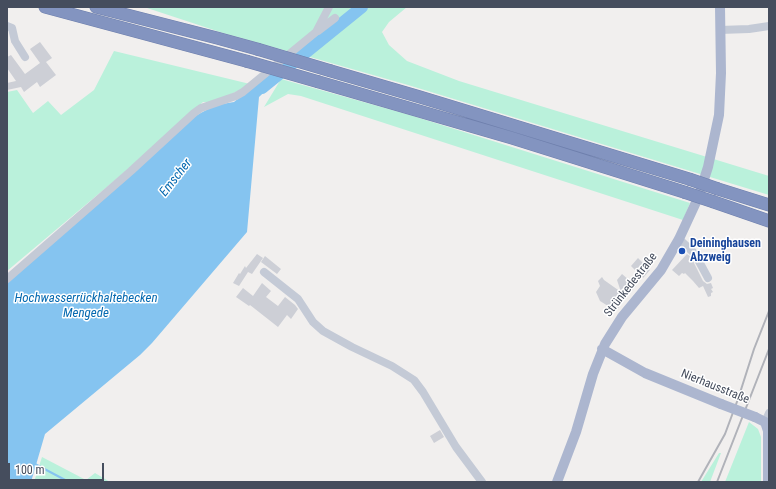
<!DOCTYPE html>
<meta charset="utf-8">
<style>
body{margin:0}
#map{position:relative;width:776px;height:489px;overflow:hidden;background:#f1efee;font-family:"Roboto Condensed",sans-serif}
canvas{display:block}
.frame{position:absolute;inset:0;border:8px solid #454d5d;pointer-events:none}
.scale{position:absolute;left:8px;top:463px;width:96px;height:18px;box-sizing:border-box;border:2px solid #454d5d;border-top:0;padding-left:5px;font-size:12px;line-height:14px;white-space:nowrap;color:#454d5d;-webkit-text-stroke:3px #fff;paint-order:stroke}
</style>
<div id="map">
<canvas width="776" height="489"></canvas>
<div class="frame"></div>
<div class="scale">100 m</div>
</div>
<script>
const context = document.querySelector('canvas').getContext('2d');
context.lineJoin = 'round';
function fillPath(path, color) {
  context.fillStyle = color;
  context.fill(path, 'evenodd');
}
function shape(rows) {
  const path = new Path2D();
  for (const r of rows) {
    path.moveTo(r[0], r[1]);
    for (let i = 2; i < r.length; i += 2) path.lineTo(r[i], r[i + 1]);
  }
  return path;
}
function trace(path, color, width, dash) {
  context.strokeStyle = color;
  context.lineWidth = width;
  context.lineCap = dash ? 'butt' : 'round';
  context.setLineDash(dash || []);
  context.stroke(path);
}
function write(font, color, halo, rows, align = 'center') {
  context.font = font + ' "Roboto Condensed",sans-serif';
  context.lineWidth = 3;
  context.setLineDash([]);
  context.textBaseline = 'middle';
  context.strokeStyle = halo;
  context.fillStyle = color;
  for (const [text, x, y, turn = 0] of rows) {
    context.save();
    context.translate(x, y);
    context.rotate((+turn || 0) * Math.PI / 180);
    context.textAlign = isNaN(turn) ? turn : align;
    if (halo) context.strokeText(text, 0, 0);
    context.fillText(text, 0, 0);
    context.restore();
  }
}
fillPath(shape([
 [144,7,407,7,389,22,382,32,389,45,407,61,459,81,769,176,769,195,408,85,303,55,347,19,301,55,223,33],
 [114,51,250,84,240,90,213,102,203,102,133,165,7,271,7,92,17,90,33,113,48,101,61,115,94,90],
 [281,79,410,115,690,203,683,220,301,96,288,94,264,107],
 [749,422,758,429,761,437,761,482,725,482],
 [719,453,721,453,710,482,701,482],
 [42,457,86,480,95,473,110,482,34,482]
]), '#baf1db');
fillPath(shape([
 [266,76,278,79,259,97,247,232,152,343,140,355,45,434,31,482,7,482,7,281,195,116,216,105,234,102]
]), '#85c4f0');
trace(shape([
 [35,464,69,482]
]), '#85c4f0', 2);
trace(shape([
 [262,88,362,7]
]), '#85c4f0', 12);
fillPath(shape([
 [40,42,52,58,46,62,56,75,40,87,37,82,24,92,21,87,7,90,7,83,16,81,7,68,7,57,11,55,25,74,40,63,30,49],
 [257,254,263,258,252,274,248,272,239,286,233,283,239,273,240,274,245,266,246,268],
 [687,254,691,257,703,281,707,284,711,283,713,288,711,289,713,292,711,293,711,296,708,297,703,286,699,288,693,281,685,273,684,274,682,273,679,276,672,270],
 [265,256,281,269,277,274,261,262],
 [638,258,650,270,643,278,631,266],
 [622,274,636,286,622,301,623,301,616,311,600,301,596,292,600,286,598,281,602,277,604,280,621,292,617,280],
 [262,283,271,291,266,297,278,306,285,297,295,305,298,309,291,319,287,315,278,327,250,305,249,306,236,297,243,288,253,296],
 [440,430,444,437,434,443,430,436]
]), '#cdcfd6');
const highway = shape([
 [45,7,246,61],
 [96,7,217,38,257,49],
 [331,71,420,97,689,179],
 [319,82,512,138,684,192],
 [718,189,769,205],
 [714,202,769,221]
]);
trace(highway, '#6e7fac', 13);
trace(shape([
 [7,26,12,28,15,41,25,57],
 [720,30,749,29,769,26],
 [318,31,335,18],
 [679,239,695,254,708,278],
 [264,272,298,299,313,322,323,331,352,347,392,366,414,380,423,392,456,447,482,482],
 [7,279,131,171,194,113,201,108,236,96,243,92,316,32,329,7],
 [769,413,765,422,769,423]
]), '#c4cad6', 8);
trace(shape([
 [602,349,645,373,721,404],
 [755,417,765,422,768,431,768,482],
 [557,482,576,432,593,374,605,344,622,317,661,270,679,239,698,198,708,167,719,115,721,73,720,7]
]), '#acb6cf', 10);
trace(highway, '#8394c0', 12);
trace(shape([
 [698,482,725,434,738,399,754,349,769,311],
 [717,482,769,349]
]), '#b0b2b9', 2);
const highwayBridge = shape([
 [257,49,331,71],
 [246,61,319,82],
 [689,179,718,189],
 [684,192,714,202]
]);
trace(highwayBridge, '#6e7fac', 13, []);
trace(shape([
 [721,404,755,417]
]), '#acb6cf', 10);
trace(highwayBridge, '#8394c0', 12);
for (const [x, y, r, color] of [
 [682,251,4,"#1a4fb4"]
]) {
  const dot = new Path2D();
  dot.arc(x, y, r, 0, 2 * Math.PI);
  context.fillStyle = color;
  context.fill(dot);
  trace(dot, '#fff', 1.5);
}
write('bold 12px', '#164399', '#fff', [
 ["Deininghausen",690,244],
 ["Abzweig",690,258]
], 'left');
write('12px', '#454d5d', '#fff', [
 ["Strünkedestraße",631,285,-52],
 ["Nierhausstraße",715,387,22]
]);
write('italic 13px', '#0569b0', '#fff', [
 ["Emscher",176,178,-52],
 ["Hochwasserrückhaltebecken",86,299],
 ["Mengede",86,314]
]);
</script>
